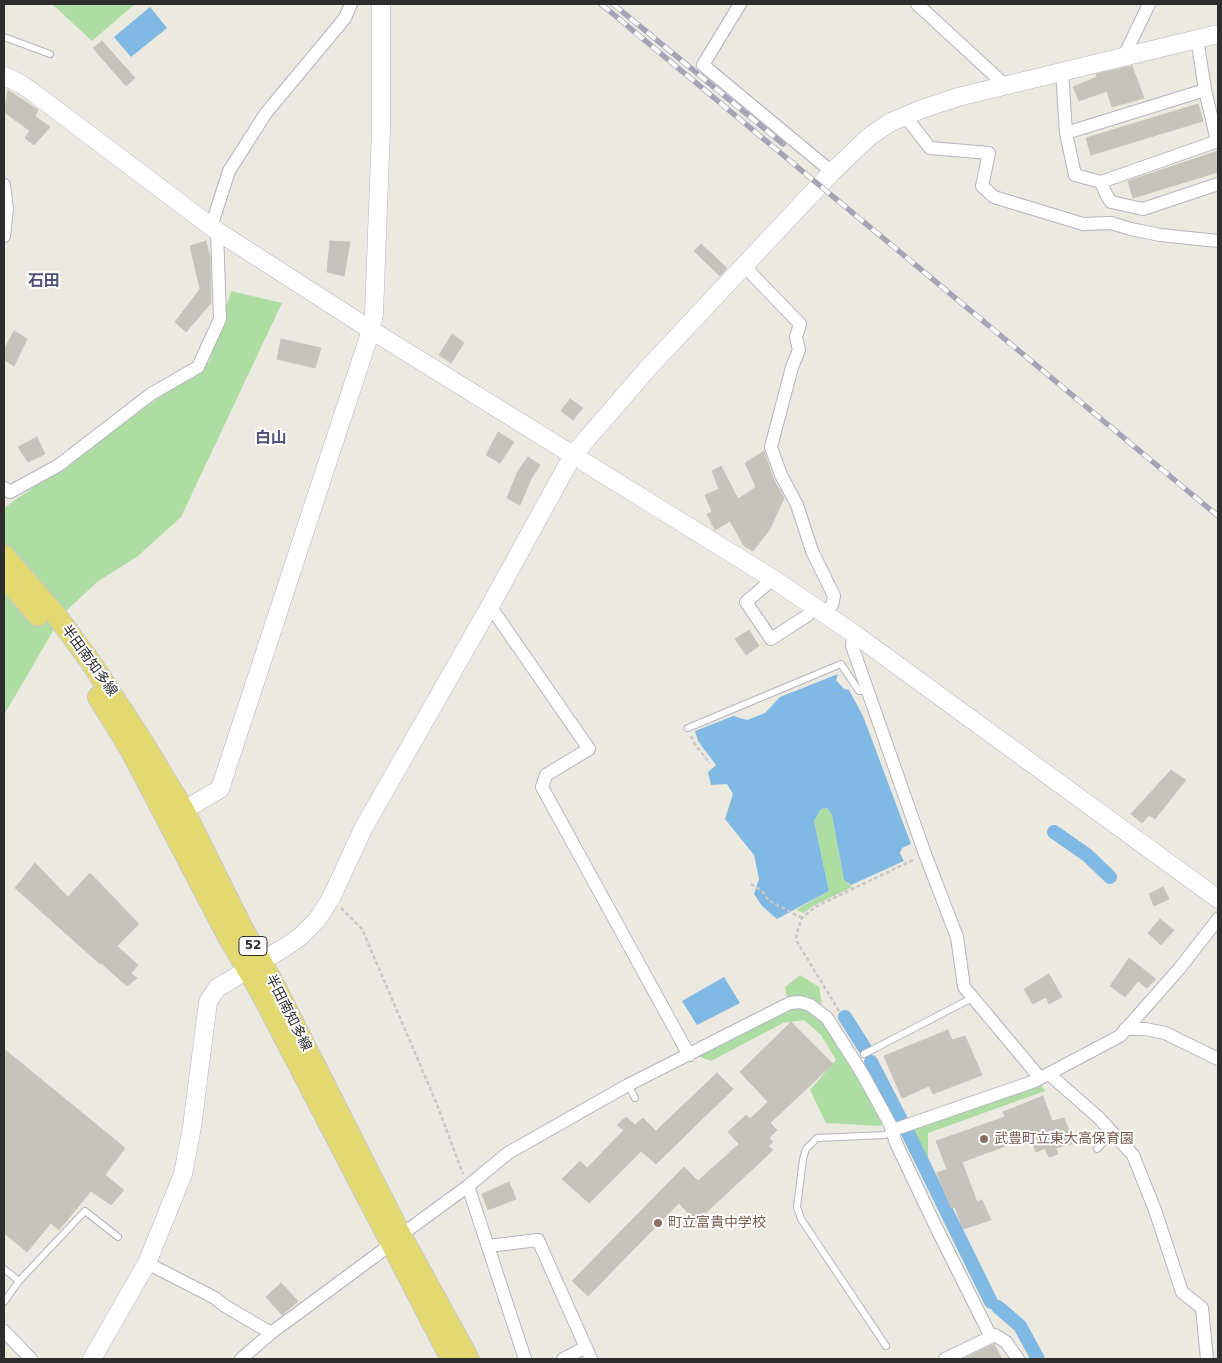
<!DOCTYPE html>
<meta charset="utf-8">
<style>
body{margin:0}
#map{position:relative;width:1222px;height:1363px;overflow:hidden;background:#ece9e1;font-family:"DejaVu Sans",sans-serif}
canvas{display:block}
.frame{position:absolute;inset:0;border:5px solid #2d2d2d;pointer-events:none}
</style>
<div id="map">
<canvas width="1222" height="1363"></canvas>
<div class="frame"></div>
</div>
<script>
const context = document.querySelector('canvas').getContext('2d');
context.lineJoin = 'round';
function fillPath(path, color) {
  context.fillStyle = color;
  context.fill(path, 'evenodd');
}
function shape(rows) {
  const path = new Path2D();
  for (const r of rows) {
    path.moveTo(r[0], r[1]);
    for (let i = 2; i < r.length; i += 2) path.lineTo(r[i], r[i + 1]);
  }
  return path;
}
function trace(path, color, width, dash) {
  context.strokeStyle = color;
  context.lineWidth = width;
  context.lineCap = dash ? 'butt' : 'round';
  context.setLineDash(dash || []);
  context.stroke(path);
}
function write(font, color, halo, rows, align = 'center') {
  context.font = font + ' "DejaVu Sans","Noto Sans JP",sans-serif';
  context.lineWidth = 4;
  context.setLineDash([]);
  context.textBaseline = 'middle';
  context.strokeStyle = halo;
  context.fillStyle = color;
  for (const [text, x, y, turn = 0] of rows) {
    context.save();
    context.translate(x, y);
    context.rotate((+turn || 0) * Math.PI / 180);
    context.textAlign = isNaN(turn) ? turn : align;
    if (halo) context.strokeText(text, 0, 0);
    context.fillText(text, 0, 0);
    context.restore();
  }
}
fillPath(shape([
 [52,4,135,4,92,41],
 [231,291,282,303,181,517,138,556,97,582,63,614,4,715,4,508,209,362],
 [827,808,832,815,844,880,852,887,813,906,804,913,796,910,829,891,814,821,821,809],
 [800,975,819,987,822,1004,805,996,787,997,785,987],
 [795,1007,809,1011,821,1018,831,1031,884,1121,881,1126,826,1123,810,1090,836,1060,821,1035,804,1020,783,1023,711,1061,698,1056],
 [1041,1085,1045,1091,928,1133,928,1164,911,1129]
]), '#aedda4');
fillPath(shape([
 [150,7,167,28,131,57,114,37],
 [838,674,836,680,844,689,849,690,863,716,911,844,902,848,900,853,904,861,851,885,844,880,832,815,827,808,821,809,814,821,829,891,777,919,762,906,754,894,759,879,754,855,725,819,733,794,727,784,711,785,708,772,716,765,698,741,695,731,733,716,747,720,765,713,780,697],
 [724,977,740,1003,697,1025,682,1001]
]), '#80b9e3');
trace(shape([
 [1054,832,1087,855,1110,877],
 [845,1017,866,1050],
 [871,1062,901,1120],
 [908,1133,991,1302],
 [998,1307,1020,1326,1038,1359]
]), '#80b9e3', 14);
const building = shape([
 [102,41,135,78,126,86,93,48,102,41],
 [1132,66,1144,98,1112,107,1107,91,1079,101,1073,87,1097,77,1096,74,1132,66],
 [8,90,38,110,35,116,50,127,34,145,25,138,30,131,4,112,8,90],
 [1198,104,1203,121,1091,155,1086,138,1198,104],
 [1218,151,1218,172,1133,198,1128,181,1218,151],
 [206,241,210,257,211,303,186,332,175,322,200,289,190,246,206,241],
 [330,241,350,242,344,276,327,272,330,241],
 [701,244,727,268,720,276,694,251,701,244],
 [14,331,27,339,14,366,4,360,4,350,14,331],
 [452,334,464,343,451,363,439,355,452,334],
 [281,339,321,348,315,368,277,359,281,339],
 [570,399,583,408,573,420,561,411,570,399],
 [498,432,514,442,500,463,486,455,498,432],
 [37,437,45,454,28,462,18,447,37,437],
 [764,451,773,478,784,498,770,529,753,551,744,546,730,521,715,530,707,514,712,512,705,495,719,489,712,471,721,466,738,499,756,487,745,463,764,451],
 [528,457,540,465,531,479,520,505,507,498,518,471,528,457],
 [749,630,759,646,746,655,735,639,749,630],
 [1171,770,1186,780,1155,819,1149,815,1142,823,1131,814,1171,770],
 [35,863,68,897,90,873,139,924,117,946,138,965,131,973,137,978,127,986,101,963,100,964,15,888,35,863],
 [1163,887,1169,899,1154,906,1149,894,1163,887],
 [1160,919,1174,930,1161,945,1148,933,1160,919],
 [1129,958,1156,979,1147,988,1138,981,1125,997,1110,986,1129,958],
 [1049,974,1062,997,1049,1004,1046,997,1033,1004,1024,989,1049,974],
 [791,1022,833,1064,770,1123,777,1130,769,1138,773,1142,768,1146,773,1150,696,1222,679,1203,588,1296,572,1281,684,1167,698,1181,739,1144,728,1132,746,1115,750,1119,768,1102,740,1072,791,1022],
 [948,1030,952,1040,965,1036,982,1075,933,1094,929,1086,902,1098,884,1056,948,1030],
 [4,1049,125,1148,105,1175,124,1190,111,1205,91,1191,59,1230,51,1223,27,1252,4,1233,4,1049],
 [717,1073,733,1089,656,1164,641,1151,589,1203,562,1179,580,1161,587,1168,624,1130,617,1125,626,1117,635,1125,643,1118,656,1131,717,1073],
 [1043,1096,1052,1121,1064,1118,1074,1143,1056,1148,1058,1154,1049,1157,1045,1148,1036,1152,1030,1137,962,1162,977,1202,982,1200,991,1220,963,1229,955,1207,951,1208,937,1173,947,1169,936,1141,1005,1117,1003,1112,1043,1096],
 [509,1182,516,1199,488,1210,482,1194,509,1182],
 [281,1283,298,1301,282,1315,266,1297,281,1283],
 [994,1344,1002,1359,963,1359,994,1344]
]);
fillPath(building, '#c5c3bc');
trace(building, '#c8c5ba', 1);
const lane = shape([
 [4,37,50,54],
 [688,728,841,664,859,691,868,689],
 [864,1054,974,997],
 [628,1085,635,1098],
 [1097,1149,1113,1133],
 [4,1269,19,1281],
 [4,1302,19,1281,85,1211,118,1237],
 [886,1346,801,1219,797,1207,803,1159,806,1149,817,1138,885,1135,892,1131]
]);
const street = shape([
 [740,4,703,65,832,172],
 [917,4,1006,86],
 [1197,38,1205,90,1217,141],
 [1124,56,1149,4],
 [1062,71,1066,133,1075,175,1101,182,1218,141],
 [905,116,930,148,989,153,982,186,994,197,1083,224,1111,223,1131,229,1160,235,1218,241],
 [1066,133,1205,90],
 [1101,182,1106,194,1111,202,1143,209,1218,184],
 [4,185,7,209,4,236],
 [211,227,229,171,266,113,345,18,351,4],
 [745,267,800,324,796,337,799,350,792,367,771,447,781,475,797,505,812,551,834,596,832,605,825,614],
 [4,488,10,492,59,465,151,394,198,367,220,319,217,231],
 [773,579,746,602,771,639,808,615,814,607],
 [490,606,589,749,546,775,542,787,689,1055],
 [853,633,852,646,925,854,957,937,964,987,1040,1078],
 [1125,1029,1145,1029,1165,1033,1218,1059],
 [1049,1074,1099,1118,1133,1155,1155,1210,1182,1292,1202,1308,1207,1359],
 [893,1130,1035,1081,1120,1036,1179,969,1218,919],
 [468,1186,525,1359],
 [401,1235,468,1186,508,1153,628,1085,790,1003,800,1002,810,1005,827,1018,862,1073,890,1124,896,1143,935,1225,991,1337],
 [488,1246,538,1240,591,1359],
 [147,1263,215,1298,225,1306,271,1333],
 [4,1331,31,1359],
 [241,1359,271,1333,390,1245],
 [563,1359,586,1347],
 [945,1359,995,1335,1006,1342,1018,1359]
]);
const secondary = shape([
 [4,76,21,84,35,94,217,231,371,330,773,579,853,633,1218,899],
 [184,810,220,789,371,330,374,313,381,129,381,4],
 [92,1359,147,1263,183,1174,192,1127,208,1002,217,988,287,946,301,936,317,920,331,898,364,827,490,606,573,455,649,367,832,172,870,136,891,122,922,109,958,97,1218,34]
]);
const primary = shape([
 [4,555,56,615,90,661,138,734,184,810,243,929,275,986,401,1235,469,1359],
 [4,577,38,616],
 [98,697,131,751,228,937,261,993,451,1359]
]);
trace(lane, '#b4b4bf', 8);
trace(street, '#b4b4bf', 14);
trace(secondary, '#b4b4bf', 19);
trace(primary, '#c8c8c8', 22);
trace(shape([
 [691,736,696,746,710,763],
 [751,884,763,892,768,900,802,918],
 [341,908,362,929,436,1102,463,1174],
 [839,1011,796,940,798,929,802,918,815,907,913,860]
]), '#c8c8c8', 2.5, [4, 2.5]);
trace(lane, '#fff', 6);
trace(street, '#fff', 12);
trace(secondary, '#fff', 18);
trace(primary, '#e2da70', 20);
const rail = shape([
 [601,4,1218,516],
 [613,4,783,144]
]);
trace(rail, '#a4a4b5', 5.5);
trace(rail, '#fff', 4, [11]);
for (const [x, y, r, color] of [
 [984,1139,5,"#8d6e63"],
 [658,1223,5,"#8d6e63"]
]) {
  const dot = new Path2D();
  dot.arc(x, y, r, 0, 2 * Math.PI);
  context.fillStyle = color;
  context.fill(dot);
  trace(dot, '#fff', 2);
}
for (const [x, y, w] of [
 [253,946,28]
]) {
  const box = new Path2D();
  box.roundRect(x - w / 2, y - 9.5, w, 19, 4);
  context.fillStyle = '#fff';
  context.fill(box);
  trace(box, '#2d2d2d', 1);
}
write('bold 12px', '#2d2d2d', null, [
 ["52",253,946]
]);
write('14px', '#2d2d2d', '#fff', [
 ["半田南知多線",89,661,54],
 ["半田南知多線",288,1013,63]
]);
write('14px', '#785e54', '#fff', [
 ["武豊町立東大高保育園",994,1139],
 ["町立富貴中学校",668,1223]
], 'left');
write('bold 16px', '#515279', '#fff', [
 ["石田",44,282],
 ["白山",271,439]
]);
</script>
